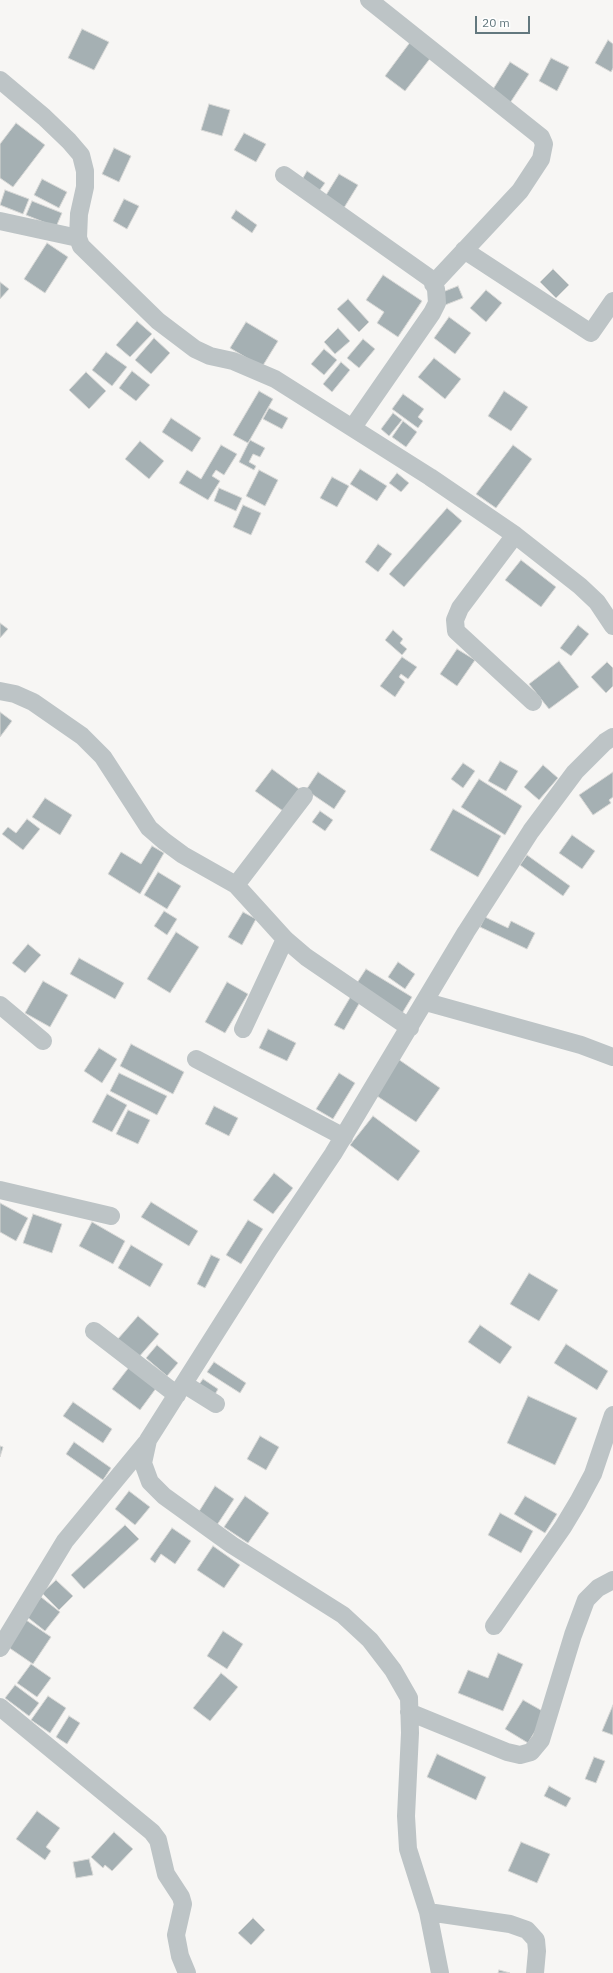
<!DOCTYPE html>
<style>
body{margin:0}
#map{position:relative;width:613px;height:1973px;overflow:hidden;background:#f7f6f4;font-family:"IBM Plex Sans",sans-serif}
canvas{display:block}
.scale{position:absolute;left:475px;top:16px;width:55px;height:18px;box-sizing:border-box;border:2px solid #63787e;border-top:0;padding-left:5px;font-size:12px;line-height:14px;white-space:nowrap;color:#63787e;-webkit-text-stroke:3px #fff;paint-order:stroke}
</style>
<div id="map">
<canvas width="613" height="1973"></canvas>
<div class="scale">20 m</div>
</div>
<script>
const context = document.querySelector('canvas').getContext('2d');
context.lineJoin = 'round';
function fillPath(path, color) {
  context.fillStyle = color;
  context.fill(path, 'evenodd');
}
function shape(rows) {
  const path = new Path2D();
  for (const r of rows) {
    path.moveTo(r[0], r[1]);
    for (let i = 2; i < r.length; i += 2) path.lineTo(r[i], r[i + 1]);
  }
  return path;
}
function trace(path, color, width, dash) {
  context.strokeStyle = color;
  context.lineWidth = width;
  context.lineCap = dash ? 'butt' : 'round';
  context.setLineDash(dash || []);
  context.stroke(path);
}
const building = shape([
 [82,29,109,42,94,70,68,58,82,29],
 [608,40,613,44,613,68,611,72,595,63,608,40],
 [411,41,432,56,405,91,385,76,411,41],
 [551,58,569,67,557,91,539,81,551,58],
 [510,62,529,74,508,106,490,94,510,62],
 [209,104,230,110,222,136,201,130,209,104],
 [16,123,45,145,13,187,0,178,0,144,16,123],
 [244,133,266,144,256,162,234,150,244,133],
 [114,148,131,156,119,182,102,174,114,148],
 [307,171,325,183,317,194,300,183,307,171],
 [339,174,358,185,342,211,323,200,339,174],
 [42,179,67,192,59,208,34,195,42,179],
 [5,190,29,199,23,214,0,205,5,190],
 [124,199,139,206,127,229,113,221,124,199],
 [32,201,62,213,56,227,26,215,32,201],
 [236,210,257,225,252,233,231,218,236,210],
 [47,243,68,257,45,293,24,279,47,243],
 [553,269,569,285,556,298,540,282,553,269],
 [383,275,422,301,398,337,377,323,384,312,366,300,383,275],
 [0,282,9,289,0,299,0,282],
 [458,286,463,298,445,305,440,293,458,286],
 [486,290,502,303,486,322,470,308,486,290],
 [348,299,369,322,359,332,337,309,348,299],
 [449,317,471,333,455,354,434,338,449,317],
 [137,321,152,334,130,357,116,345,137,321],
 [246,322,278,341,262,367,230,348,246,322],
 [338,328,350,341,335,354,324,342,338,328],
 [154,338,170,353,151,374,135,360,154,338],
 [363,339,375,349,359,368,347,358,363,339],
 [324,349,337,360,324,375,311,364,324,349],
 [106,352,127,367,112,386,92,370,106,352],
 [434,358,461,379,445,399,418,377,434,358],
 [341,362,350,370,332,392,323,384,341,362],
 [132,371,150,385,136,401,119,388,132,371],
 [86,372,106,391,89,409,69,390,86,372],
 [259,391,273,399,248,443,233,435,259,391],
 [504,391,528,407,511,431,488,416,504,391],
 [403,394,424,409,418,417,423,421,418,428,392,409,403,394],
 [269,408,288,418,282,429,263,419,269,408],
 [393,413,402,420,389,436,381,429,393,413],
 [171,418,201,438,192,452,162,432,171,418],
 [403,421,417,432,406,447,392,437,403,421],
 [250,440,265,448,260,457,253,454,249,462,256,466,254,470,239,462,250,440],
 [140,441,164,461,149,479,125,459,140,441],
 [221,445,237,454,224,475,216,470,212,476,220,481,208,500,179,483,187,470,201,479,221,445],
 [513,445,532,459,496,508,476,494,513,445],
 [360,469,387,486,377,501,350,484,360,469],
 [259,470,278,480,265,506,246,496,259,470],
 [397,473,409,483,401,492,389,483,397,473],
 [332,477,349,486,337,507,320,498,332,477],
 [219,488,242,498,236,511,214,501,219,488],
 [243,505,261,513,251,535,233,527,243,505],
 [447,508,462,521,404,587,389,574,447,508],
 [378,544,392,554,378,572,365,562,378,544],
 [521,560,556,587,541,607,505,580,521,560],
 [0,623,8,629,0,638,0,623],
 [578,625,589,634,571,656,560,648,578,625],
 [393,630,403,639,400,643,407,649,402,655,385,640,393,630],
 [457,649,475,660,457,686,440,674,457,649],
 [402,657,417,667,408,679,401,674,399,677,405,682,395,697,380,686,402,657],
 [559,661,579,687,549,709,529,684,559,661],
 [607,662,613,668,613,686,606,693,591,677,607,662],
 [0,712,12,721,0,737,0,712],
 [500,761,518,771,506,791,488,781,500,761],
 [463,763,475,771,463,788,451,779,463,763],
 [543,765,558,778,539,800,524,787,543,765],
 [272,769,299,789,283,811,255,791,272,769],
 [318,772,346,791,334,809,306,790,318,772],
 [613,772,613,797,609,800,611,803,593,815,579,795,613,772],
 [479,779,522,806,505,835,461,807,479,779],
 [45,798,72,815,60,835,32,817,45,798],
 [453,809,501,836,478,877,430,850,453,809],
 [320,811,333,820,325,831,312,822,320,811],
 [27,819,40,829,23,850,2,834,8,827,16,833,27,819],
 [572,835,595,851,582,869,559,853,572,835],
 [152,846,164,853,140,894,108,874,121,852,141,864,152,846],
 [527,855,570,886,563,896,520,865,527,855],
 [158,872,181,886,167,909,144,895,158,872],
 [164,911,177,919,167,935,154,926,164,911],
 [243,912,256,919,242,945,228,937,243,912],
 [485,917,508,928,511,921,535,933,527,949,480,927,485,917],
 [176,932,199,947,170,993,147,979,176,932],
 [28,944,41,955,25,973,12,963,28,944],
 [79,958,124,983,115,999,70,974,79,958],
 [398,962,415,974,405,989,388,977,398,962],
 [366,969,412,997,401,1015,355,986,366,969],
 [43,981,68,995,50,1027,25,1013,43,981],
 [227,982,248,994,225,1033,205,1022,227,982],
 [351,996,360,1002,344,1030,334,1025,351,996],
 [268,1029,296,1043,287,1061,259,1048,268,1029],
 [131,1044,184,1072,173,1094,120,1066,131,1044],
 [99,1048,117,1059,102,1083,84,1071,99,1048],
 [398,1059,440,1088,416,1122,374,1094,398,1059],
 [119,1073,167,1096,157,1115,110,1091,119,1073],
 [339,1073,355,1083,333,1119,316,1109,339,1073],
 [107,1094,127,1105,112,1132,92,1122,107,1094],
 [214,1106,238,1118,229,1136,205,1124,214,1106],
 [128,1110,150,1120,138,1144,116,1134,128,1110],
 [373,1116,420,1151,398,1181,350,1145,373,1116],
 [274,1173,293,1188,273,1214,253,1200,274,1173],
 [151,1202,198,1231,189,1246,141,1217,151,1202],
 [0,1203,28,1218,16,1241,0,1232,0,1203],
 [33,1214,62,1224,52,1253,23,1243,33,1214],
 [248,1220,263,1229,241,1264,226,1255,248,1220],
 [92,1222,125,1241,113,1264,79,1246,92,1222],
 [131,1245,163,1264,150,1287,118,1268,131,1245],
 [211,1255,220,1259,205,1288,197,1284,211,1255],
 [529,1273,558,1290,539,1321,510,1304,529,1273],
 [138,1316,159,1334,138,1358,117,1340,138,1316],
 [480,1325,512,1347,500,1364,468,1342,480,1325],
 [566,1344,608,1371,597,1390,554,1363,566,1344],
 [157,1345,178,1363,167,1376,146,1358,157,1345],
 [214,1362,246,1383,240,1393,207,1372,214,1362],
 [130,1366,157,1387,140,1410,112,1389,130,1366],
 [203,1379,218,1389,213,1398,197,1387,203,1379],
 [528,1396,577,1418,555,1465,507,1443,528,1396],
 [73,1402,112,1429,103,1443,63,1416,73,1402],
 [260,1436,279,1447,266,1470,247,1459,260,1436],
 [74,1442,111,1468,103,1480,66,1454,74,1442],
 [0,1446,3,1447,0,1457,0,1446],
 [215,1486,234,1499,217,1525,198,1513,215,1486],
 [129,1491,150,1507,135,1525,115,1509,129,1491],
 [245,1496,269,1513,248,1543,224,1527,245,1496],
 [525,1496,557,1514,545,1533,514,1514,525,1496],
 [500,1513,533,1531,521,1553,488,1535,500,1513],
 [125,1525,139,1539,84,1589,71,1575,125,1525],
 [172,1528,191,1541,175,1564,161,1554,155,1563,150,1559,172,1528],
 [213,1546,240,1565,224,1588,197,1570,213,1546],
 [56,1580,73,1596,59,1610,42,1593,56,1580],
 [41,1597,60,1612,45,1631,26,1616,41,1597],
 [26,1620,51,1637,33,1664,8,1647,26,1620],
 [223,1631,243,1644,227,1669,207,1656,223,1631],
 [498,1653,523,1664,503,1711,458,1693,468,1670,488,1678,498,1653],
 [31,1664,51,1678,37,1697,17,1683,31,1664],
 [221,1673,238,1687,210,1721,193,1708,221,1673],
 [15,1685,39,1703,29,1716,5,1698,15,1685],
 [48,1696,66,1708,50,1733,31,1720,48,1696],
 [523,1700,546,1713,528,1743,505,1729,523,1700],
 [613,1705,613,1735,602,1731,613,1705],
 [69,1716,80,1723,67,1744,56,1737,69,1716],
 [437,1754,486,1777,476,1800,427,1777,437,1754],
 [594,1757,605,1761,596,1783,585,1779,594,1757],
 [549,1786,571,1798,566,1807,544,1796,549,1786],
 [37,1811,60,1828,46,1847,51,1851,45,1860,16,1839,37,1811],
 [114,1832,133,1849,112,1871,105,1865,103,1868,91,1857,114,1832],
 [521,1842,550,1854,537,1883,508,1871,521,1842],
 [89,1859,93,1875,76,1878,73,1862,89,1859],
 [253,1918,265,1930,251,1945,238,1933,253,1918],
 [499,1970,510,1973,498,1973,499,1970]
]);
fillPath(building, '#a5b0b3');
trace(building, '#d8d8d6', 1);
trace(shape([
 [369,0,541,137,544,144,541,159,520,191,433,284],
 [0,80,44,117,69,141,81,155,85,171,85,187,79,214,78,238,81,246,158,321,195,349,210,356,233,361,275,379,430,477,515,535,580,586,597,602,613,626],
 [284,175,431,279,436,289,437,303,432,313,353,427],
 [0,221,78,238],
 [464,250,591,333,613,301],
 [515,535,460,608,455,620,456,631,533,702],
 [0,691,15,694,33,702,82,736,103,757,149,828,164,841,183,855,236,885,285,939,306,957,410,1028],
 [236,885,304,796],
 [426,1002,581,1045,613,1057],
 [0,1005,43,1041],
 [243,1029,285,939],
 [196,1059,344,1137],
 [0,1190,111,1216],
 [94,1331,177,1395],
 [184,1384,216,1404],
 [494,1626,563,1527,578,1502,593,1474,613,1415],
 [0,1648,65,1541,146,1443],
 [0,1707,152,1832,158,1840,166,1874,181,1897,183,1904,176,1935,180,1956,187,1973],
 [409,1712,507,1752,520,1755,531,1752,541,1740,573,1635,586,1600,598,1588,613,1580],
 [428,1912,510,1924,527,1930,536,1940,537,1951,535,1973],
 [440,1973,428,1912,408,1849,406,1816,410,1733,409,1698,393,1670,370,1640,343,1615,232,1545,164,1496,150,1482,143,1463,148,1440,269,1249,333,1154,466,932,531,831,575,772,605,742,613,737]
]), '#bdc4c6', 18);
</script>
